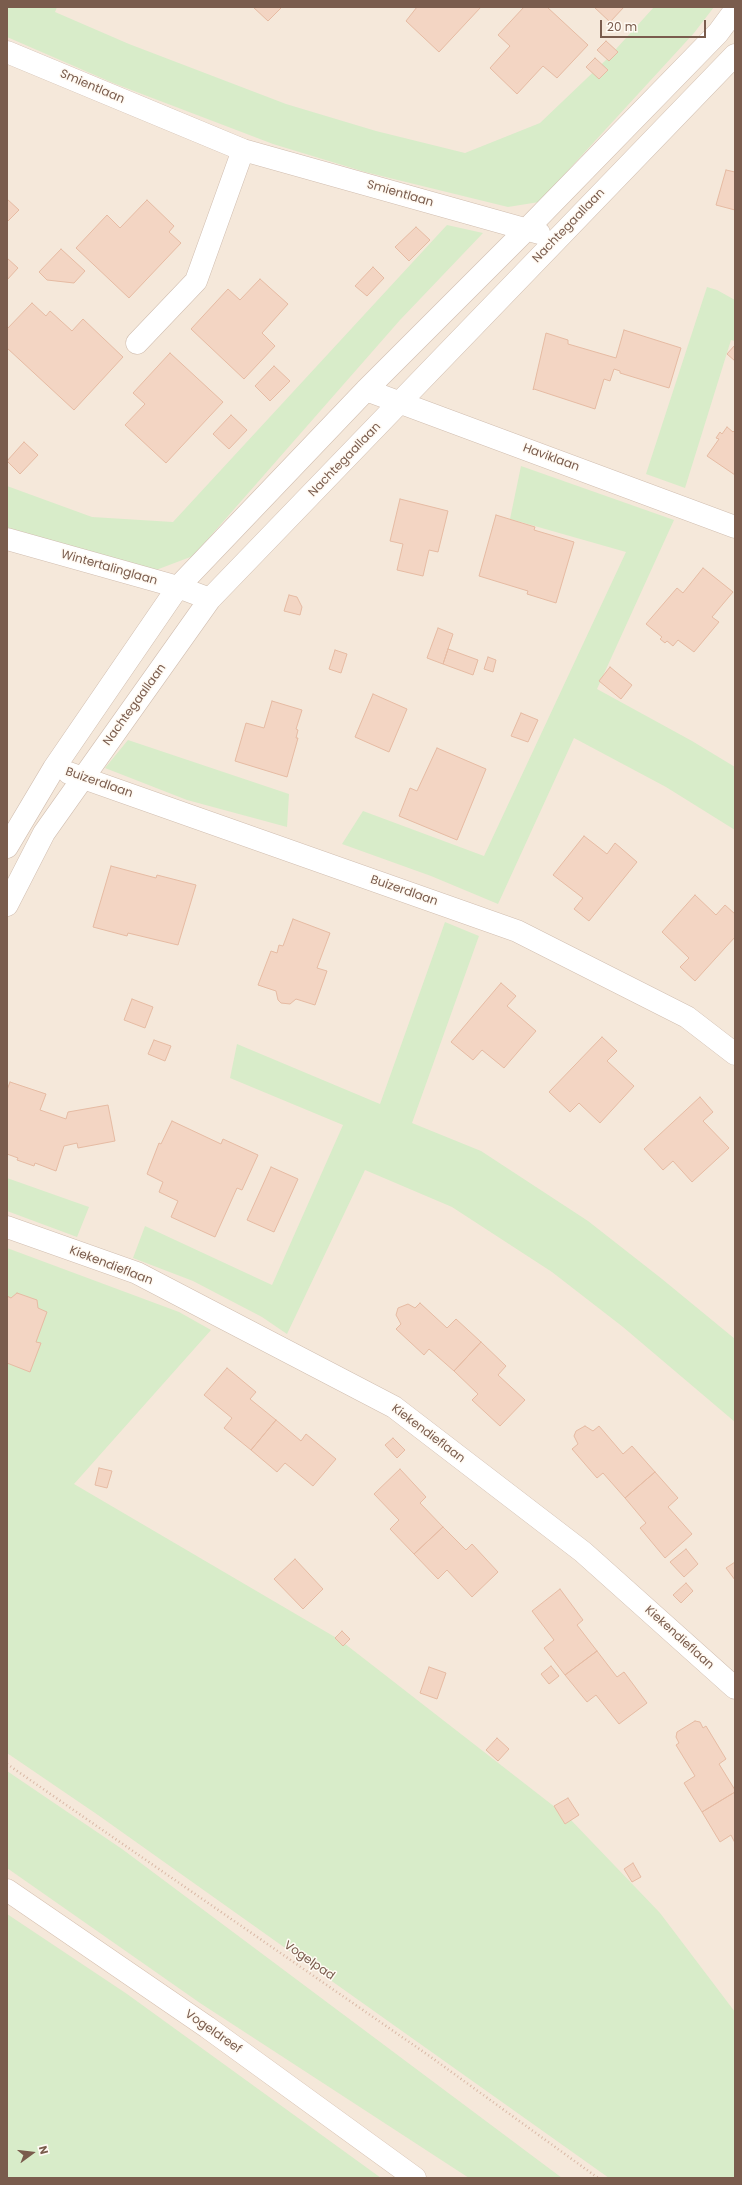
<!DOCTYPE html>
<style>
body{margin:0}
#map{position:relative;width:742px;height:2185px;overflow:hidden;background:#fdf6ec;font-family:Poppins,sans-serif}
canvas{display:block}
.frame{position:absolute;inset:0;border:8px solid #7a5c4d;pointer-events:none}
.north{position:absolute;left:12px;top:2133px;width:40px;height:40px;-webkit-text-stroke:3px #fffaf3;paint-order:stroke;rotate:75deg;font-size:11px;font-weight:700;line-height:16px;text-align:center;color:#7a5c4d}
.north::after{content:'';display:block;margin:auto;width:14px;height:18px;background:#7a5c4d;clip-path:polygon(50% 0,100% 100%,50% 72%,0 100%)}
.scale{position:absolute;left:600px;top:20px;width:106px;height:18px;box-sizing:border-box;border:2px solid #7a5c4d;border-top:0;padding-left:5px;font-size:12px;line-height:14px;white-space:nowrap;color:#7a5c4d;-webkit-text-stroke:3px #fffaf3;paint-order:stroke}
</style>
<div id="map">
<canvas width="742" height="2185"></canvas>
<div class="frame"></div>
<div class="north">N</div>
<div class="scale">20 m</div>
</div>
<script>
const context = document.querySelector('canvas').getContext('2d');
context.lineJoin = 'round';
function fillPath(path, color) {
  context.fillStyle = color;
  context.fill(path, 'evenodd');
}
function shape(rows) {
  const path = new Path2D();
  for (const r of rows) {
    path.moveTo(r[0], r[1]);
    for (let i = 2; i < r.length; i += 2) path.lineTo(r[i], r[i + 1]);
  }
  return path;
}
function trace(path, color, width, dash) {
  context.strokeStyle = color;
  context.lineWidth = width;
  context.lineCap = dash ? 'butt' : 'round';
  context.setLineDash(dash || []);
  context.stroke(path);
}
function write(font, color, halo, rows, align = 'center') {
  context.font = font + ' Poppins,sans-serif';
  context.lineWidth = 3;
  context.setLineDash([]);
  context.textBaseline = 'middle';
  context.strokeStyle = halo;
  context.fillStyle = color;
  for (const [text, x, y, turn = 0] of rows) {
    context.save();
    context.translate(x, y);
    context.rotate((+turn || 0) * Math.PI / 180);
    context.textAlign = isNaN(turn) ? turn : align;
    if (halo) context.strokeText(text, 0, 0);
    context.fillText(text, 0, 0);
    context.restore();
  }
}
fillPath(shape([
 [7,7,735,7,735,2178,7,2178]
]), '#f5e8da');
fillPath(shape([
 [7,7,57,7,55,12,129,44,286,104,376,131,465,153,540,123,607,59,654,7,714,7,694,33,539,202,508,207,365,172,273,144,113,83,7,37],
 [447,225,483,233,400,320,193,556,156,570,94,556,7,527,7,486,92,517,173,522],
 [707,287,717,290,735,300,735,341,731,340,685,488,646,474],
 [521,466,674,520,597,689,692,741,735,767,735,830,666,787,574,738,498,904,431,876,342,844,363,811,484,856,626,552,510,519],
 [128,740,289,794,287,827,187,800,105,768],
 [445,922,479,936,412,1123,481,1151,588,1221,662,1279,735,1339,735,1422,623,1327,552,1272,452,1207,365,1170,287,1334,262,1317,193,1281,133,1258,145,1226,272,1285,343,1125,230,1078,237,1044,380,1104],
 [7,1178,89,1207,77,1237,7,1211],
 [7,1248,179,1312,211,1330,74,1484,340,1640,569,1818,660,1913,735,2012,735,2178,609,2178,98,1815,7,1753],
 [7,1771,122,1849,562,2178,469,2178,200,2003,7,1868],
 [7,1914,127,1994,381,2178,7,2178]
]), '#d8ecc9');
const building = shape([
 [253,7,282,7,268,21,253,7],
 [417,7,481,7,439,52,406,21,417,7],
 [524,7,547,7,588,45,557,78,543,66,517,94,490,68,510,46,498,35,524,7],
 [594,7,624,7,610,22,594,7],
 [606,41,618,52,609,61,597,50,606,41],
 [595,58,608,70,599,79,586,67,595,58],
 [726,170,735,172,735,210,716,205,726,170],
 [7,199,19,210,7,222,7,199],
 [147,200,174,226,169,232,181,243,129,298,76,248,107,215,120,228,147,200],
 [416,227,430,240,409,261,395,247,416,227],
 [61,249,85,271,74,283,47,280,39,272,61,249],
 [7,258,18,268,7,280,7,258],
 [373,267,384,278,367,296,355,286,373,267],
 [260,279,288,304,262,333,275,346,244,379,191,329,228,289,240,300,260,279],
 [32,303,46,316,50,311,72,331,83,319,123,357,74,410,7,348,7,329,32,303],
 [624,330,681,348,669,388,620,373,620,371,614,369,610,381,604,379,595,409,534,389,533,390,546,333,568,340,568,344,616,358,624,330],
 [735,345,735,361,727,354,735,345],
 [170,353,223,402,166,463,125,425,145,404,133,393,170,353],
 [274,366,290,381,270,401,255,386,274,366],
 [231,415,247,430,229,449,213,434,231,415],
 [727,427,733,432,735,430,735,475,707,456,719,439,716,438,720,432,722,434,727,427],
 [24,442,38,455,20,474,7,461,24,442],
 [400,499,448,511,438,552,429,550,423,576,397,570,403,544,390,541,400,499],
 [496,515,535,527,534,530,574,542,556,603,527,594,528,591,479,576,496,515],
 [703,568,733,592,712,617,719,622,694,652,678,640,673,646,667,641,665,643,660,639,662,637,646,624,677,588,683,593,703,568],
 [289,595,297,597,302,607,300,615,284,611,289,595],
 [438,628,453,634,443,664,427,658,438,628],
 [448,649,478,660,473,675,443,664,448,649],
 [335,650,347,654,341,673,329,669,335,650],
 [488,657,496,660,493,672,484,669,488,657],
 [610,667,632,685,621,699,599,681,610,667],
 [373,694,407,709,389,752,355,737,373,694],
 [272,701,302,710,296,729,298,730,296,738,298,738,287,777,235,761,246,723,264,728,272,701],
 [521,713,538,720,528,742,511,736,521,713],
 [437,748,486,769,457,840,399,816,410,788,417,791,437,748],
 [584,836,607,854,615,843,637,862,589,921,574,909,583,898,553,875,584,836],
 [111,866,156,878,157,875,196,885,178,945,128,933,127,936,93,927,111,866],
 [695,895,716,915,725,905,735,914,735,937,695,981,680,967,689,958,662,932,695,895],
 [293,919,330,933,317,968,327,971,315,1005,296,999,290,1004,281,1003,278,1000,276,991,258,985,271,951,277,953,279,945,283,946,293,919],
 [501,983,516,996,507,1006,536,1031,504,1068,482,1050,473,1060,451,1042,501,983],
 [132,999,153,1007,145,1028,124,1020,132,999],
 [602,1037,617,1051,607,1061,634,1086,600,1123,579,1103,570,1112,549,1092,602,1037],
 [154,1040,171,1046,165,1061,148,1054,154,1040],
 [10,1082,46,1094,40,1110,66,1119,68,1112,108,1105,115,1141,78,1148,77,1143,64,1146,56,1171,35,1163,34,1166,17,1160,18,1158,7,1154,7,1090,10,1082],
 [700,1097,713,1112,703,1121,729,1148,692,1182,673,1161,663,1170,644,1149,700,1097],
 [172,1121,221,1144,223,1139,258,1155,242,1190,237,1188,215,1237,171,1217,178,1201,159,1192,163,1182,147,1174,159,1143,161,1144,172,1121],
 [271,1167,298,1179,274,1232,247,1220,271,1167],
 [17,1293,37,1300,38,1308,47,1312,36,1342,41,1343,30,1372,7,1363,7,1296,11,1298,17,1293],
 [420,1303,447,1328,456,1319,481,1342,454,1371,429,1349,424,1355,396,1329,401,1324,396,1315,398,1308,408,1304,415,1308,420,1303],
 [481,1342,506,1366,498,1375,525,1400,500,1426,472,1400,478,1394,454,1371,481,1342],
 [227,1368,256,1392,250,1399,276,1420,251,1450,224,1428,232,1418,204,1395,227,1368],
 [276,1420,301,1441,306,1434,336,1459,313,1486,285,1463,277,1472,251,1450,276,1420],
 [585,1426,593,1431,599,1426,623,1454,632,1446,655,1472,625,1498,603,1473,597,1478,572,1449,578,1444,574,1436,576,1431,585,1426],
 [393,1438,405,1450,397,1458,385,1445,393,1438],
 [99,1468,112,1471,107,1488,95,1485,99,1468],
 [400,1469,426,1497,420,1503,443,1527,414,1554,390,1529,399,1520,374,1494,400,1469],
 [655,1472,678,1498,668,1507,692,1534,665,1558,640,1528,646,1523,625,1498,655,1472],
 [443,1527,466,1550,472,1544,498,1572,472,1597,447,1570,438,1579,414,1554,443,1527],
 [686,1549,698,1564,684,1577,670,1562,686,1549],
 [295,1559,323,1589,303,1609,274,1579,295,1559],
 [735,1562,735,1580,726,1568,735,1562],
 [686,1583,693,1591,681,1603,673,1595,686,1583],
 [560,1589,583,1620,577,1625,597,1651,565,1675,544,1648,554,1640,532,1611,560,1589],
 [342,1631,350,1639,343,1646,335,1638,342,1631],
 [597,1651,617,1677,624,1672,647,1703,619,1724,596,1695,587,1702,565,1675,597,1651],
 [551,1666,559,1676,549,1684,541,1674,551,1666],
 [429,1667,446,1673,437,1699,420,1693,429,1667],
 [695,1721,700,1722,703,1728,706,1726,726,1759,719,1764,735,1790,735,1792,702,1812,684,1783,695,1776,676,1745,679,1743,676,1737,677,1732,695,1721],
 [497,1738,509,1749,498,1761,486,1750,497,1738],
 [735,1792,735,1843,731,1835,720,1842,702,1812,735,1792],
 [568,1798,579,1815,565,1824,554,1806,568,1798],
 [633,1863,641,1877,632,1882,624,1869,633,1863]
]);
fillPath(building, '#f3d5c3');
trace(building, '#e6bba3', 1);
const street = shape([
 [7,52,243,150,539,233],
 [137,343,196,281,243,150],
 [366,390,735,527],
 [7,539,178,587,210,599],
 [69,773,517,931,687,1017,735,1054],
 [7,847,54,768,178,587,366,390,526,230,718,33,735,10],
 [7,905,44,833,210,599,735,55],
 [7,1227,137,1273,394,1407,583,1552,735,1688]
]);
const secondary = shape([
 [7,1890,207,2027,415,2178]
]);
trace(street, '#d1beb0', 23);
trace(secondary, '#d6c0b0', 23);
trace(shape([
 [7,1764,428,2055,598,2178]
]), '#d9b8a5', 2.5, [1, 3]);
trace(street, '#fff', 22);
trace(secondary, '#fff', 22);
write('12px', '#7a5c4d', '#fffaf3', [
 ["Smientlaan",92,87,23],
 ["Smientlaan",400,194,16],
 ["Nachtegaallaan",569,226,-46],
 ["Haviklaan",551,458,20],
 ["Nachtegaallaan",345,460,-46],
 ["Wintertalinglaan",109,568,16],
 ["Nachtegaallaan",135,705,-54],
 ["Buizerdlaan",99,783,19],
 ["Buizerdlaan",404,891,19],
 ["Kiekendieflaan",111,1266,21],
 ["Kiekendieflaan",428,1434,37],
 ["Kiekendieflaan",679,1638,42],
 ["Vogelpad",309,1961,35],
 ["Vogeldreef",213,2032,35]
]);
</script>
